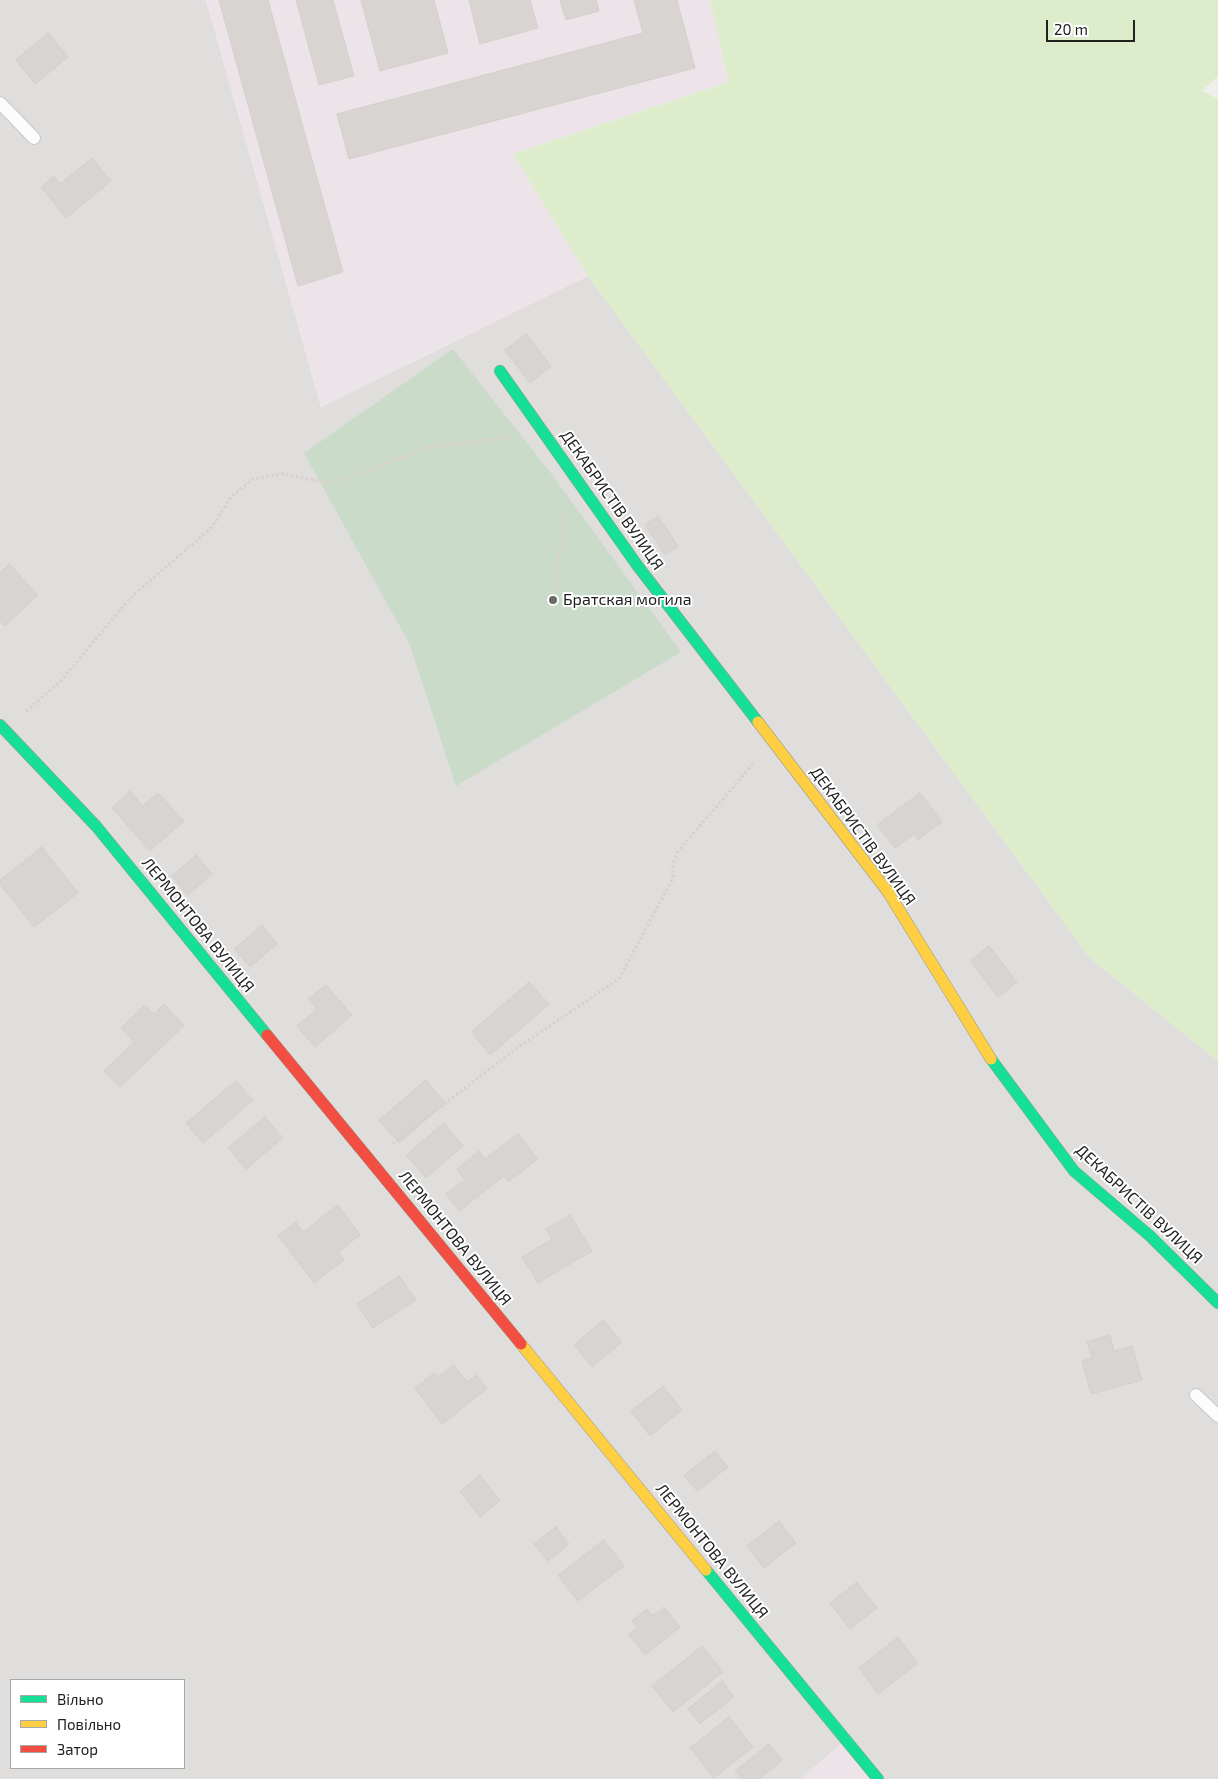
<!DOCTYPE html>
<meta charset="utf-8">
<style>
body{margin:0}
#map{position:relative;width:1218px;height:1779px;overflow:hidden;background:#f0eeeb;font-family:"Exo 2",sans-serif}
canvas{display:block}
.legend{position:absolute;left:10px;top:1679px;width:175px;height:90px;box-sizing:border-box;background:#fff;border:1px solid #a7a7a7;margin:0;padding:6px 9px;list-style:none;font-size:15px;color:#222}
.legend li{display:flex;align-items:center;gap:10px;height:25px}
.legend b{width:25px;border:1px solid #a7a7a7}
.scale{position:absolute;left:1046px;top:20px;width:89px;height:22px;box-sizing:border-box;border:2px solid #222;border-top:0;padding-left:6px;font-size:15px;line-height:18px;white-space:nowrap;color:#222;-webkit-text-stroke:4px #fff;paint-order:stroke}
</style>
<div id="map">
<canvas width="1218" height="1779"></canvas>
<ul class="legend">
<li><b style="height:6px;background:#16e098"></b>Вільно</li>
<li><b style="height:6px;background:#ffcf43"></b>Повільно</li>
<li><b style="height:6px;background:#f24e42"></b>Затор</li>
</ul>
<div class="scale">20 m</div>
</div>
<script>
const context = document.querySelector('canvas').getContext('2d');
context.lineJoin = 'round';
function fillPath(path, color) {
  context.fillStyle = color;
  context.fill(path, 'evenodd');
}
function shape(rows) {
  const path = new Path2D();
  for (const r of rows) {
    path.moveTo(r[0], r[1]);
    for (let i = 2; i < r.length; i += 2) path.lineTo(r[i], r[i + 1]);
  }
  return path;
}
function trace(path, color, width, dash) {
  context.strokeStyle = color;
  context.lineWidth = width;
  context.lineCap = dash ? 'butt' : 'round';
  context.setLineDash(dash || []);
  context.stroke(path);
}
function write(font, color, halo, rows, align = 'center') {
  context.font = font + ' "Exo 2",sans-serif';
  context.lineWidth = 4;
  context.setLineDash([]);
  context.textBaseline = 'middle';
  context.strokeStyle = halo;
  context.fillStyle = color;
  for (const [text, x, y, turn = 0] of rows) {
    context.save();
    context.translate(x, y);
    context.rotate((+turn || 0) * Math.PI / 180);
    context.textAlign = isNaN(turn) ? turn : align;
    if (halo) context.strokeText(text, 0, 0);
    context.fillText(text, 0, 0);
    context.restore();
  }
}
fillPath(shape([
 [0,0,206,0,321,407,588,276,1090,958,1218,1061,1218,1779,878,1779,846,1740,800,1779,0,1779],
 [11,1680,184,1680,184,1768,11,1768]
]), '#dfdedc');
fillPath(shape([
 [206,0,710,0,729,82,513,154,588,276,321,407],
 [846,1740,878,1779,800,1779]
]), '#ede4e9');
fillPath(shape([
 [710,0,1218,0,1218,76,1202,91,1218,99,1218,1061,1090,958,588,276,513,154,729,82]
]), '#ddeccb');
fillPath(shape([
 [453,349,553,476,681,652,456,786,410,645,304,453]
]), '#cadbca');
const building = shape([
 [219,0,268,0,343,272,298,286,219,0],
 [296,0,333,0,354,76,319,85,296,0],
 [361,0,434,0,448,53,380,71,361,0],
 [469,0,530,0,538,28,480,44,469,0],
 [560,0,596,0,599,11,566,20,560,0],
 [634,0,677,0,695,68,349,159,337,114,643,33,634,0],
 [48,33,68,57,35,84,16,60,48,33],
 [92,158,111,181,66,218,41,187,54,176,60,184,92,158],
 [526,334,551,366,530,383,505,350,526,334],
 [658,516,678,546,665,555,645,525,658,516],
 [9,564,38,595,5,626,0,621,0,573,9,564],
 [130,791,143,806,158,793,184,821,150,851,112,808,130,791],
 [920,793,942,822,918,840,914,834,895,848,877,825,920,793],
 [42,847,78,893,34,927,0,884,0,880,42,847],
 [196,855,212,874,188,895,172,876,196,855],
 [262,925,277,944,250,967,234,949,262,925],
 [989,946,1017,982,998,997,970,961,989,946],
 [529,982,549,1004,490,1055,471,1032,529,982],
 [326,985,352,1015,315,1047,297,1026,317,1009,308,999,326,985],
 [164,1004,184,1026,120,1087,104,1071,134,1042,121,1028,145,1005,154,1014,164,1004],
 [426,1080,445,1103,399,1143,379,1120,426,1080],
 [236,1081,253,1100,203,1143,186,1123,236,1081],
 [265,1117,283,1138,246,1169,228,1148,265,1117],
 [444,1123,463,1146,426,1178,406,1155,444,1123],
 [518,1134,538,1159,508,1182,504,1176,459,1211,446,1194,465,1180,457,1169,479,1151,485,1159,518,1134],
 [338,1205,360,1235,338,1252,344,1260,314,1283,278,1236,296,1222,303,1232,338,1205],
 [570,1215,592,1251,538,1283,522,1257,552,1239,546,1229,570,1215],
 [399,1276,416,1300,373,1328,357,1304,399,1276],
 [603,1320,622,1342,592,1367,574,1345,603,1320],
 [1110,1335,1114,1351,1132,1346,1142,1380,1091,1394,1082,1361,1092,1358,1087,1342,1110,1335],
 [454,1365,467,1382,476,1375,487,1389,442,1424,415,1388,434,1373,437,1377,454,1365],
 [663,1386,682,1410,650,1436,631,1411,663,1386],
 [715,1451,728,1467,697,1491,684,1475,715,1451],
 [480,1475,500,1501,480,1517,460,1491,480,1475],
 [779,1521,796,1543,764,1568,747,1546,779,1521],
 [556,1527,569,1544,548,1561,534,1544,556,1527],
 [604,1540,624,1566,578,1601,558,1575,604,1540],
 [857,1582,877,1608,850,1629,830,1603,857,1582],
 [664,1607,680,1627,645,1655,629,1635,637,1628,632,1621,647,1609,653,1616,664,1607],
 [898,1637,918,1663,878,1694,859,1668,898,1637],
 [702,1646,723,1672,673,1712,652,1686,702,1646],
 [722,1681,734,1697,700,1724,688,1709,722,1681],
 [729,1717,753,1747,714,1778,690,1748,729,1717],
 [769,1744,782,1760,759,1779,742,1779,735,1771,769,1744]
]);
fillPath(building, '#d7d4d2');
trace(building, '#d3d0cc', 1);
const lane = shape([
 [0,103,34,138],
 [1196,1395,1218,1416]
]);
const fast = shape([
 [500,371,637,565,758,722],
 [0,725,96,826,267,1035],
 [991,1059,1074,1171,1150,1236,1218,1303],
 [706,1570,878,1779]
]);
const slow = shape([
 [758,722,888,892,991,1059],
 [521,1344,706,1570]
]);
const jam = shape([
 [267,1035,521,1344]
]);
trace(lane, '#c9c8c7', 14);
trace(fast, '#999a82', 12);
trace(slow, '#999a82', 12);
trace(jam, '#999a82', 12);
trace(shape([
 [555,590,565,513],
 [26,711,61,681,129,599,212,527,231,497,253,479,283,474,328,483,351,477,426,448,512,437],
 [393,1144,514,1050,619,979,673,878,673,863,678,851,754,763]
]), '#dccecd', 3, [2.5, 2.5]);
trace(lane, '#fdfcfc', 12);
trace(fast, '#16e098', 11);
trace(slow, '#ffcf43', 11);
trace(jam, '#f24e42', 11);
for (const [x, y, r, color] of [
 [553,600,5,"#6a6968"]
]) {
  const dot = new Path2D();
  dot.arc(x, y, r, 0, 2 * Math.PI);
  context.fillStyle = color;
  context.fill(dot);
  trace(dot, '#fff', 2);
}
write('16px', '#222', '#fff', [
 ["ДЕКАБРИСТІВ ВУЛИЦЯ",612,500,55],
 ["ДЕКАБРИСТІВ ВУЛИЦЯ",863,836,54],
 ["ЛЕРМОНТОВА ВУЛИЦЯ",198,925,51],
 ["ДЕКАБРИСТІВ ВУЛИЦЯ",1139,1204,43],
 ["ЛЕРМОНТОВА ВУЛИЦЯ",455,1238,51],
 ["ЛЕРМОНТОВА ВУЛИЦЯ",712,1551,51]
]);
write('16px', '#222', '#fff', [
 ["Братская могила",563,600]
], 'left');
</script>
